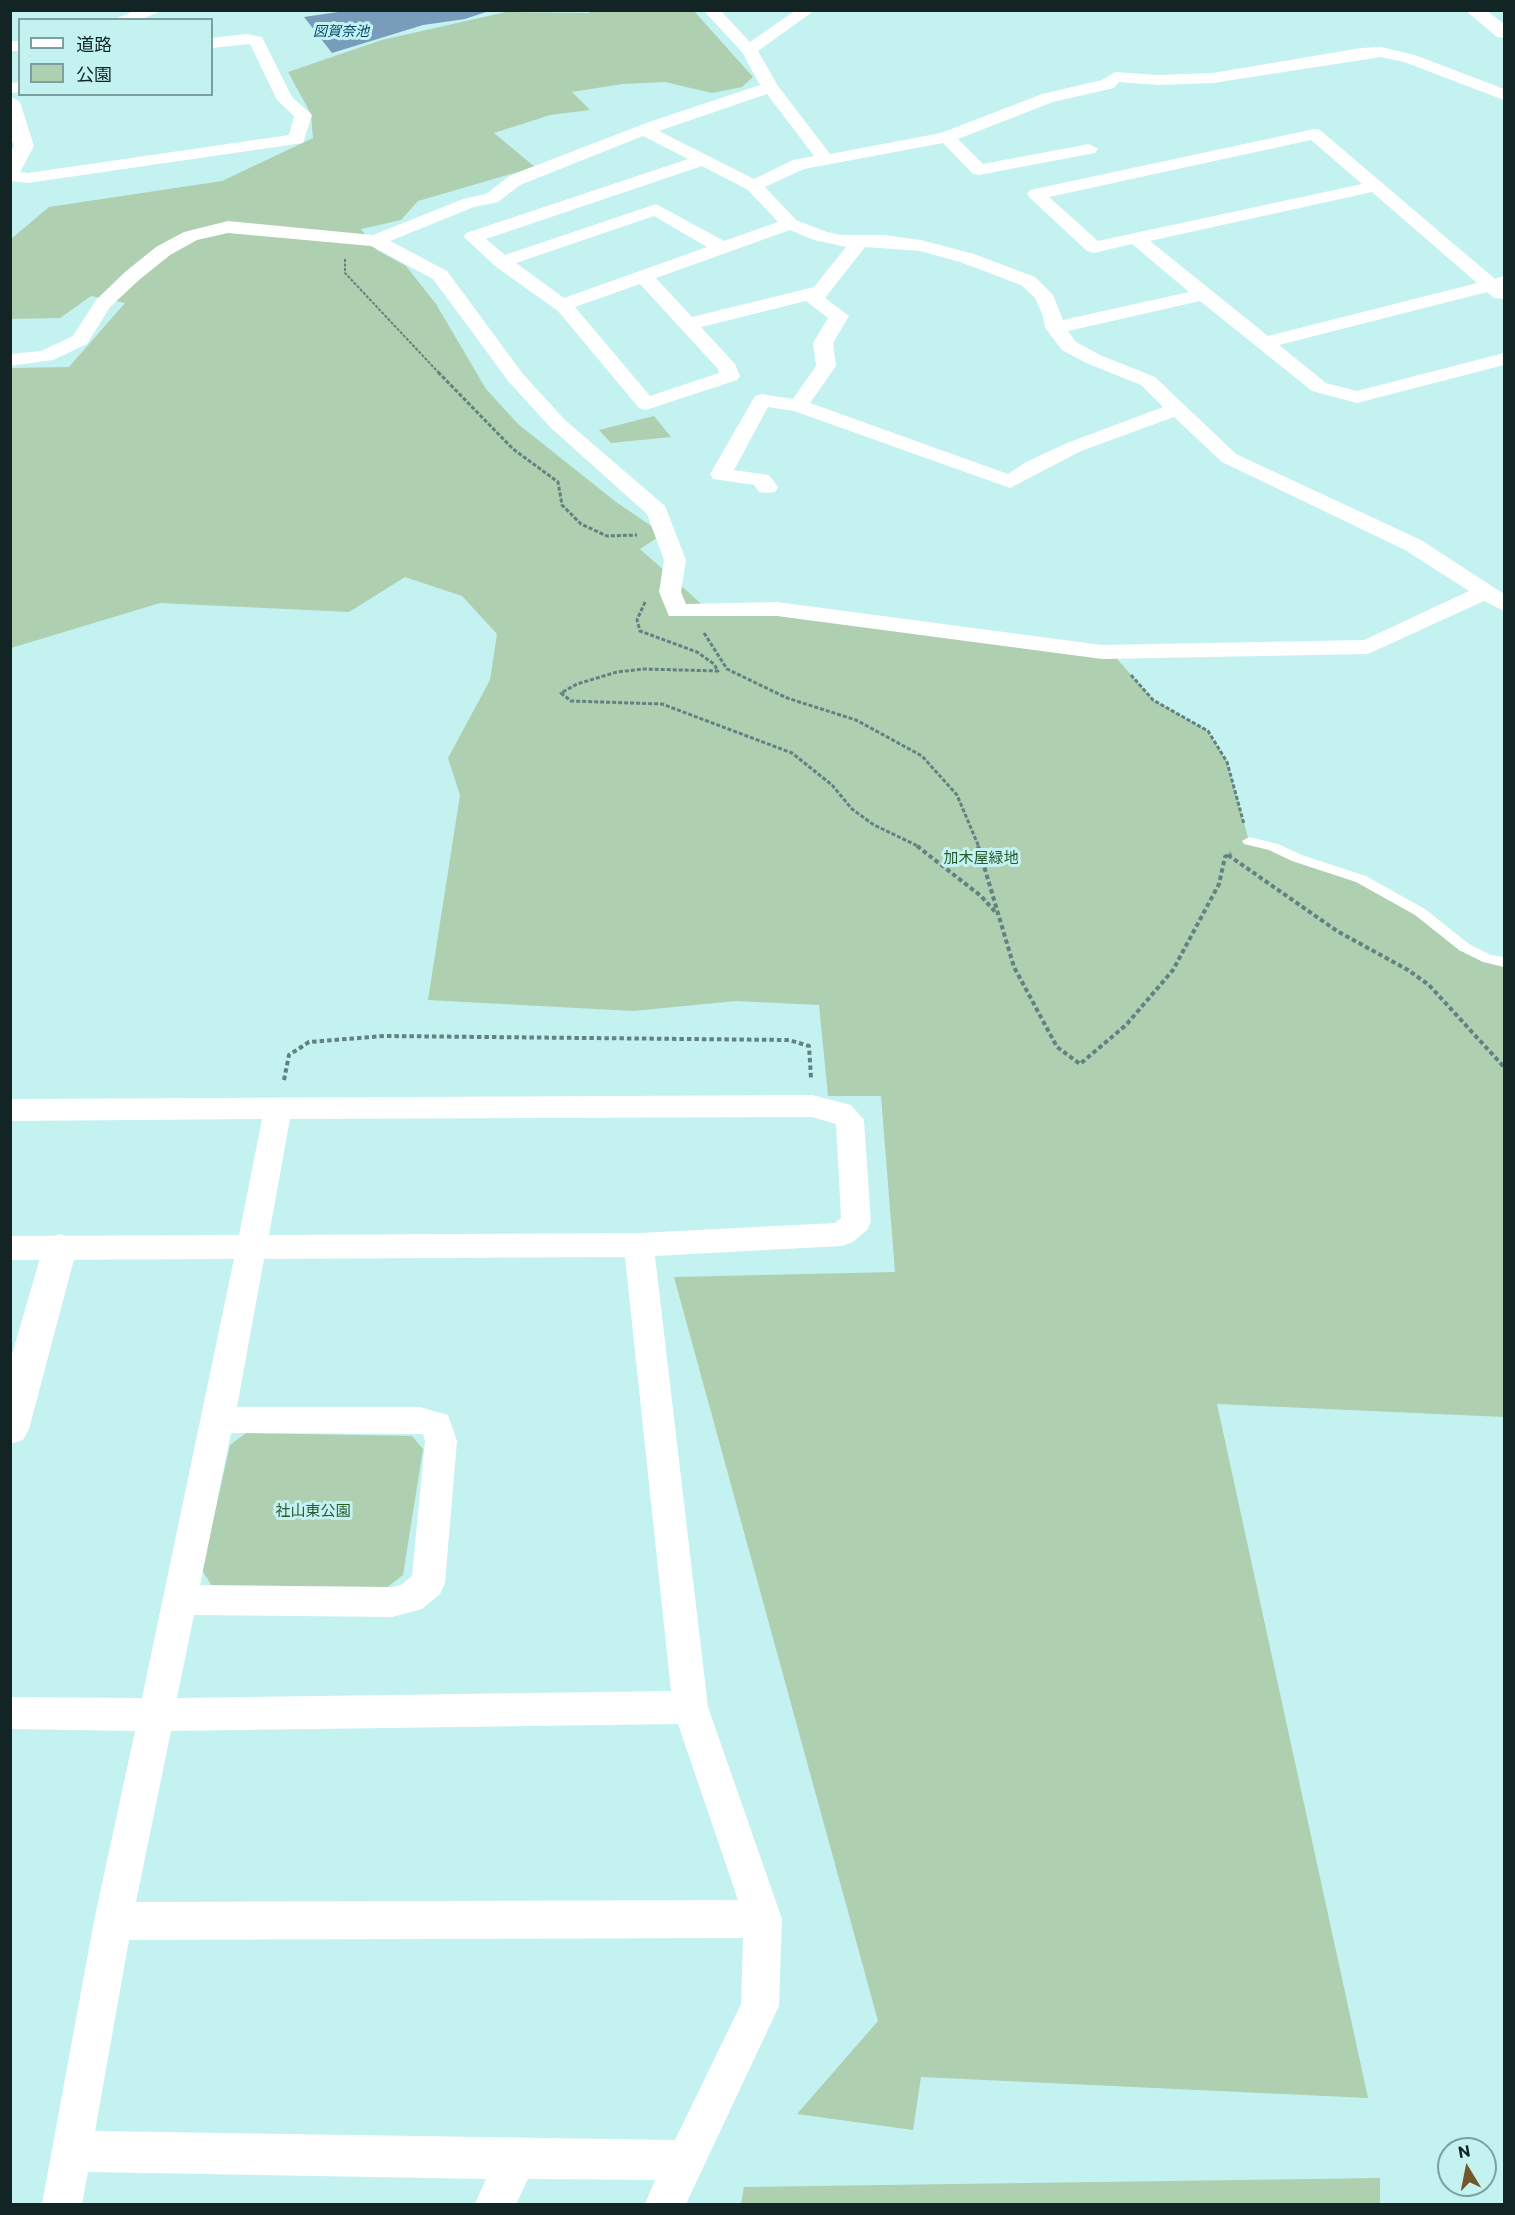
<!DOCTYPE html>
<meta charset="utf-8">
<style>
body{margin:0}
#map{position:relative;width:1515px;height:2215px;overflow:hidden;background:#c3f2f1;font-family:Commissioner,"Noto Sans JP",sans-serif}
canvas{display:block}
.frame{position:absolute;inset:0;border:12px solid #122424;pointer-events:none}
.legend{position:absolute;left:18px;top:18px;width:195px;height:78px;box-sizing:border-box;background:#c3f2f1;border:2px solid #7ca09f;margin:0;padding:8px 10px;list-style:none;font-size:18px;color:#122424}
.legend li{display:flex;align-items:center;gap:12px;height:30px}
.legend b{width:30px;border:2px solid #7ca09f}
.north{position:absolute;left:1437px;top:2137px;width:60px;height:60px;box-sizing:border-box;background:#c3f2f1;border:2px solid #7ca09f;border-radius:50%;rotate:350deg;font-size:16px;font-weight:700;line-height:24px;text-align:center;color:#122424}
.north::after{content:'';display:block;margin:auto;width:21px;height:27px;background:#74562b;clip-path:polygon(50% 0,100% 100%,50% 72%,0 100%)}
</style>
<div id="map">
<canvas width="1515" height="2215"></canvas>
<div class="frame"></div>
<ul class="legend">
<li><b style="height:8px;background:#fff"></b>道路</li>
<li><b style="height:16px;background:#aecfb0"></b>公園</li>
</ul>
<div class="north">N</div>
</div>
<script>
const context = document.querySelector('canvas').getContext('2d');
context.lineJoin = 'round';
function fillPath(path, color) {
  context.fillStyle = color;
  context.fill(path, 'evenodd');
}
function shape(rows) {
  const path = new Path2D();
  for (const r of rows) {
    path.moveTo(r[0], r[1]);
    for (let i = 2; i < r.length; i += 2) path.lineTo(r[i], r[i + 1]);
  }
  return path;
}
function trace(path, color, width, dash) {
  context.strokeStyle = color;
  context.lineWidth = width;
  context.lineCap = dash ? 'butt' : 'round';
  context.setLineDash(dash || []);
  context.stroke(path);
}
function write(font, color, halo, rows, align = 'center') {
  context.font = font + ' Commissioner,"Noto Sans JP",sans-serif';
  context.lineWidth = 6;
  context.setLineDash([]);
  context.textBaseline = 'middle';
  context.strokeStyle = halo;
  context.fillStyle = color;
  for (const [text, x, y, turn = 0] of rows) {
    context.save();
    context.translate(x, y);
    context.rotate((+turn || 0) * Math.PI / 180);
    context.textAlign = isNaN(turn) ? turn : align;
    if (halo) context.strokeText(text, 0, 0);
    context.fillText(text, 0, 0);
    context.restore();
  }
}
fillPath(shape([
 [593,10,694,11,753,77,742,87,712,93,665,82,622,84,572,92,590,110,550,115,494,133,535,167,418,201,401,220,361,229,377,250,406,266,436,304,486,389,518,424,616,502,663,534,640,549,706,608,1111,652,1153,700,1208,731,1227,762,1249,841,1361,879,1488,959,1504,962,1504,1417,1217,1404,1368,2098,921,2077,913,2130,797,2114,878,2021,674,1277,895,1272,881,1096,828,1096,819,1005,736,1001,633,1011,428,1000,460,795,448,758,490,680,497,634,462,596,405,577,349,612,160,603,11,648,11,368,69,367,125,303,91,296,60,318,11,319,11,239,49,207,222,181,313,138,311,114,288,72,382,40,506,12,589,13],
 [654,416,671,437,611,443,599,430],
 [246,1433,412,1436,423,1449,403,1575,385,1589,212,1586,202,1570,230,1445],
 [1380,2178,1380,2204,741,2204,744,2187]
]), '#aecfb0');
fillPath(shape([
 [345,11,345,10,489,11,465,19,423,25,332,53,304,17]
]), '#779dbb');
trace(shape([
 [345,259,345,273,439,373]
]), '#628181', 2, [3, 1.5]);
trace(shape([
 [438,372,513,449,558,482,562,505,581,524,607,536,637,535],
 [645,602,637,620,640,631,697,652,714,664,718,671,644,669,617,672,577,684,561,693,571,701,662,704,792,753,832,785,852,809,874,825,920,847],
 [704,633,727,669,787,698,856,720,922,756,957,795,979,847],
 [1131,675,1153,700,1208,731,1227,762,1244,824]
]), '#628181', 3, [4, 2]);
trace(shape([
 [917,846,981,896,997,914],
 [978,846,1014,967,1057,1047,1080,1064,1126,1025,1173,970,1219,884,1225,857,1231,853],
 [1228,855,1337,931,1408,970,1429,985,1504,1067],
 [284,1080,289,1055,309,1042,384,1036,789,1040,809,1046,811,1078]
]), '#628181', 4, [4.5, 3]);
fillPath(shape([
 [1249,837,1278,844,1302,855,1366,876,1425,909,1469,944,1491,955,1504,957,1504,967,1483,962,1459,950,1415,915,1356,882,1292,861,1269,850,1244,844,1242,841,1249,837]
]), '#fff');
fillPath(shape([
 [136,10,163,10,140,20,113,20,136,10],
 [703,10,720,10,750,42,796,10,815,10,758,51,778,86,830,154,941,133,1042,94,1102,80,1115,72,1158,75,1213,73,1361,48,1381,47,1415,55,1504,89,1504,100,1404,62,1381,57,1213,83,1158,85,1119,82,1114,88,1053,102,958,139,983,164,1089,144,1098,149,1095,153,979,175,973,174,943,143,804,169,765,187,796,220,827,232,842,235,884,235,921,240,974,254,1035,277,1053,295,1063,320,1189,292,1132,244,1094,253,1087,251,1030,198,1027,194,1030,190,1314,129,1320,130,1495,279,1504,276,1504,299,1494,298,1487,292,1279,345,1326,383,1357,391,1504,353,1504,365,1357,403,1312,391,1200,301,1068,331,1076,342,1100,355,1155,377,1236,454,1421,540,1504,594,1504,611,1484,601,1368,654,1102,659,777,616,669,616,659,592,664,560,647,514,551,428,509,382,433,279,371,246,228,233,197,240,170,255,139,280,110,307,87,344,53,360,10,366,10,354,41,351,73,336,96,300,125,272,156,247,184,232,228,221,373,235,463,199,486,194,508,177,524,170,649,122,760,85,742,52,703,10],
 [767,94,814,156,793,160,754,179,659,131,767,94],
 [643,136,688,159,466,233,464,237,495,266,558,311,639,408,646,410,737,380,740,376,735,364,701,327,806,301,828,318,813,343,816,366,793,399,762,394,755,396,710,474,713,479,754,485,759,492,767,493,775,492,778,487,769,475,734,470,768,407,794,411,1010,488,1081,451,1174,417,1222,462,1405,550,1469,591,1364,640,1102,645,777,602,686,604,681,592,686,560,665,506,565,420,523,374,447,271,390,241,474,207,498,202,520,185,643,136],
 [1311,140,1362,184,1098,241,1049,197,1311,140],
 [702,166,748,190,778,222,724,241,656,204,505,255,486,239,702,166],
 [1372,192,1477,283,1268,336,1150,241,1372,192],
 [654,216,707,247,564,298,516,263,654,216],
 [790,230,814,240,846,247,814,287,692,317,656,278,790,230],
 [865,247,920,251,960,262,1021,285,1035,298,1043,316,1045,328,1062,350,1086,363,1141,385,1163,407,1067,443,1026,462,1008,474,810,403,836,366,833,343,849,316,825,298,865,247],
 [640,284,718,369,719,373,650,396,575,307,640,284],
 [246,34,262,37,292,97,312,115,303,143,28,183,10,181,10,171,28,173,289,135,294,116,277,100,250,44,212,48,212,38,246,34],
 [10,41,20,41,20,51,10,51,10,41],
 [20,82,20,92,10,93,10,83,20,82],
 [812,1095,851,1105,864,1120,871,1222,867,1230,853,1242,842,1246,655,1256,708,1707,782,1919,779,2006,686,2204,645,2204,655,2180,528,2179,516,2204,475,2204,486,2179,88,2172,82,2204,42,2204,94,1921,135,1731,10,1729,10,1697,142,1698,234,1259,10,1260,10,1236,239,1235,262,1119,10,1121,10,1099,812,1095],
 [812,1117,836,1124,841,1218,835,1223,639,1233,269,1235,290,1119,812,1117],
 [625,1257,671,1691,177,1698,194,1615,392,1617,422,1609,440,1594,445,1583,457,1441,448,1415,420,1407,237,1407,264,1259,625,1257],
 [231,1433,423,1434,425,1441,412,1576,401,1585,392,1587,200,1585,231,1433],
 [678,1724,738,1900,136,1902,171,1731,678,1724],
 [743,1938,741,2004,675,2140,95,2131,129,1940,743,1938]
]), '#fff');
fillPath(shape([
 [1465,10,1486,10,1504,24,1504,38,1497,37,1465,10],
 [10,96,20,102,34,146,17,178,10,180,10,153,14,146,10,135,10,96],
 [60,1234,72,1238,77,1248,29,1429,23,1440,10,1444,10,1361,43,1248,48,1238,60,1234]
]), '#fff');
write('italic 14px', '#04476f', '#c3f2f1', [
 ["図賀奈池",341,31]
]);
write('15px', '#265b2e', '#c3f2f1', [
 ["加木屋緑地",981,858],
 ["社山東公園",313,1511]
]);
</script>
